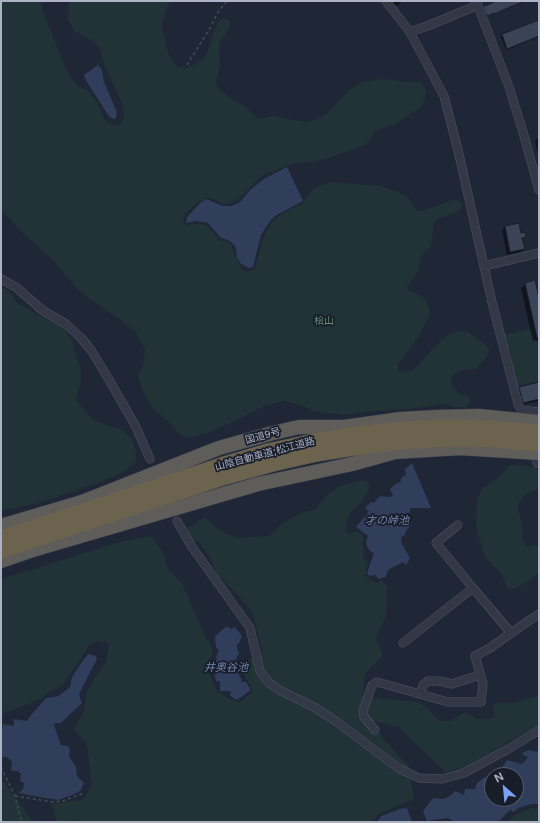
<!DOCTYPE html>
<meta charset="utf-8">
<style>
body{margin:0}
#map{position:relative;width:540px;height:823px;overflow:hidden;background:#1f2635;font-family:Inter,sans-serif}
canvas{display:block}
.frame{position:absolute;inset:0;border:2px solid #acb2c3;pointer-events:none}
.north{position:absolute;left:484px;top:767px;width:40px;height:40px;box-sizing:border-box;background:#181d2a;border:1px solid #535967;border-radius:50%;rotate:333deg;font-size:11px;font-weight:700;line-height:16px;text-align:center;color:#acb2c3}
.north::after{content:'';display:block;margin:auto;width:14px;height:18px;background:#7da0f7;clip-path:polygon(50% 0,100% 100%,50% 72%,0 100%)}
</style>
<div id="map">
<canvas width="540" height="823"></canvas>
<div class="frame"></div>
<div class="north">N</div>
</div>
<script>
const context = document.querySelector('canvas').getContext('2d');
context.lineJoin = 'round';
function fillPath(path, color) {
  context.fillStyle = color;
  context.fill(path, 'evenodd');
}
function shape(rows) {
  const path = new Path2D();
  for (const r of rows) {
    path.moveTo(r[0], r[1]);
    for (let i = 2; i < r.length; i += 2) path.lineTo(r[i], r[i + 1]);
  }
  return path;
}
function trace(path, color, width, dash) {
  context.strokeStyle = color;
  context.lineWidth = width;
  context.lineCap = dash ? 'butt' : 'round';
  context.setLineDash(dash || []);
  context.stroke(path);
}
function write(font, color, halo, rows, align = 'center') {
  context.font = font + ' Inter,"Noto Sans JP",sans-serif';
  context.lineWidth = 3.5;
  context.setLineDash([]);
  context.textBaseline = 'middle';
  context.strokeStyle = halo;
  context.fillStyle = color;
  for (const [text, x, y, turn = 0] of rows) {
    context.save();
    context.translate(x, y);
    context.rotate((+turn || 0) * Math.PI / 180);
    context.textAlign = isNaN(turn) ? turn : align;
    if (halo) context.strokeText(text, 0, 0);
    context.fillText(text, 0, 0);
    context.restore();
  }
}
fillPath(shape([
 [1,1,41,1,42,9,67,71,77,85,89,92,97,102,105,120,114,126,120,124,124,119,123,105,104,64,99,46,88,38,74,31,68,20,69,1,170,1,161,24,168,53,173,62,179,67,188,68,205,57,211,43,213,33,218,23,223,18,229,20,231,25,219,44,220,66,216,82,219,89,232,99,246,107,258,119,274,116,306,122,317,119,328,113,349,90,361,83,375,79,395,80,408,82,422,82,426,92,425,99,422,106,395,124,375,131,372,135,371,140,365,145,329,158,310,162,296,163,262,175,238,200,233,202,224,204,208,197,196,204,186,213,183,221,185,224,187,225,203,224,209,227,219,240,226,241,231,245,240,266,244,271,250,272,255,268,264,236,271,223,283,213,303,203,308,195,317,187,331,182,381,186,406,195,417,210,421,211,453,200,460,201,462,207,457,212,440,218,434,222,431,246,423,254,419,260,419,270,407,287,410,292,416,293,425,298,429,307,430,315,418,338,398,364,398,370,401,373,413,370,441,340,450,334,460,331,468,332,485,344,489,349,488,355,476,369,461,370,452,376,451,383,453,387,460,394,467,396,469,399,470,402,465,407,454,407,446,404,408,409,365,412,345,415,317,412,297,404,284,401,266,405,235,421,210,432,187,438,178,433,168,421,152,408,143,391,138,377,143,365,145,349,136,333,122,321,78,290,52,259,24,234,1,210],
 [1,286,9,291,18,304,64,328,72,342,81,370,81,381,76,400,92,419,109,426,123,430,132,439,136,451,136,462,127,470,96,484,42,502,1,511],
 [533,328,537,344,539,344,539,381,517,386,510,360,511,355,504,335],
 [509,465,528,466,535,468,539,470,539,488,525,495,519,502,518,509,523,528,522,538,525,545,529,547,534,545,539,547,539,572,524,584,513,589,507,587,502,575,485,557,476,528,477,499,483,488,497,479],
 [359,481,367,481,370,488,362,501,350,513,345,530,349,534,352,532,358,531,363,537,363,556,368,564,365,575,375,583,382,580,387,587,386,616,376,638,383,655,365,674,363,697,417,702,425,706,439,721,450,721,463,713,469,714,478,719,493,718,495,714,493,710,493,705,497,703,511,703,536,697,539,694,539,726,525,732,464,768,445,772,399,727,373,721,383,739,409,766,414,799,380,813,371,822,81,822,80,820,57,822,52,804,82,800,92,786,87,745,74,729,84,711,87,690,106,661,109,643,97,641,90,644,64,683,38,700,4,713,1,723,1,579,120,542,152,536,162,551,168,569,183,585,202,630,213,650,207,669,218,693,239,703,253,691,242,670,246,662,262,651,253,614,238,595,218,576,209,556,200,544,188,535,187,528,205,517,217,529,237,538,269,536,283,523,301,513,316,509,324,498,340,486],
 [1,777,13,795,34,822,1,822],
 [531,808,539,809,539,822,506,822,515,815]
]), '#223337');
fillPath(shape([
 [98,65,102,70,104,82,117,112,116,118,114,119,111,118,108,115,85,79,84,75],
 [287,167,303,201,275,216,270,221,261,235,253,267,249,268,241,264,237,258,236,248,233,244,228,240,221,238,208,223,196,221,186,223,187,217,199,204,206,199,223,206,231,206,240,202,250,190,264,179],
 [412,463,431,508,410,508,410,512,407,515,411,524,406,531,405,535,401,537,402,544,410,558,406,565,403,562,388,570,386,577,378,579,376,575,369,576,367,573,374,553,370,551,367,546,366,542,368,536,356,527,369,511,365,508,371,502,374,503,380,496,391,497,393,495,390,489,397,483,402,482,400,480,404,475,406,476,405,469],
 [227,626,231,629,235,627,242,636,239,643,237,645,237,648,239,653,236,659,240,667,239,675,241,678,241,682,246,682,251,690,237,700,230,696,231,691,220,691,220,681,216,681,214,671,210,669,217,659,216,657,219,650,216,648,215,636],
 [88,654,96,656,97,659,79,694,82,703,61,723,55,723,54,725,61,745,67,746,70,749,69,756,76,767,77,776,84,783,81,790,77,793,59,800,45,798,19,793,23,789,24,783,20,781,21,774,18,771,11,771,12,761,6,757,1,758,1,733,3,724,14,726,14,719,27,721,30,716,46,698,59,696,70,687,72,677,84,659],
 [539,747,539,804,532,804,518,808,514,812,510,810,499,821,455,822,448,818,427,821,423,811,433,798,443,799,450,796,455,791,464,795,465,789,475,789,477,783,485,777,492,780,492,799,516,799,516,775,492,775,493,773,503,772,503,766,507,760,522,764,528,757,523,755,522,753,529,750,537,752],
 [407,808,412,822,377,822,381,816,400,809]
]), '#303d5b');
fillPath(shape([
 [391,1,404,1,394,7],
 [498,1,522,1,492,15,492,14,485,17,482,9],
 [539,21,539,37,506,50,501,37,502,35],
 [539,137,539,158,535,141],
 [519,224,521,234,525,237,522,240,524,249,521,252,507,255,502,230,505,227],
 [526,284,539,300,539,340,533,341,521,288],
 [539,383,539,401,520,405,517,391,520,387]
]), '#0007');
const building = shape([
 [496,1,524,1,494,14,494,13,487,16,483,7,496,1],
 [539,20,539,36,507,49,502,34,539,20],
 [519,223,521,233,525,232,526,237,522,238,525,249,510,252,505,226,519,223],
 [535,280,539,298,539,337,537,338,525,283,535,280],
 [539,382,539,399,523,403,519,387,539,382]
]);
fillPath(building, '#3b4356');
trace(building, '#1a1f2c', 1);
const minor = shape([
 [386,1,410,32,444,96,458,150,492,302,518,404,521,410,539,412],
 [476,1,508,84,523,132,539,190],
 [410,32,430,25,478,5],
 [484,266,539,253],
 [1,279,17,288,42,310,66,324,81,338,91,350,108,378,135,425,150,459],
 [535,453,537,463,539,463],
 [177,521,192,547,250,628,260,671,269,683,281,691,314,707,337,722,398,768,419,778,442,779,464,773,508,749,539,730],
 [511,633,539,614],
 [403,643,473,588,436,543,458,525],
 [420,694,423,685,428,681,439,681,452,684,480,675],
 [375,730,364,717,363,711,372,685,377,682,448,702,481,702,483,684,475,656,490,648,511,633,473,588]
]);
const trunk = shape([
 [1,526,82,502,219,448,273,433,299,427,344,427,401,419,437,417,479,416,539,422],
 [1,561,36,549,258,484,352,464,395,452,460,448,539,453]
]);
const motorway = shape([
 [1,538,221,465,268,451,314,441,357,434,401,429,447,427,492,428,539,432],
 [1,551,226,477,273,464,317,454,360,447,403,442,449,439,492,440,539,444]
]);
trace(minor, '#505564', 9);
trace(trunk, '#3d4250', 15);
trace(motorway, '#3d4250', 16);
trace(shape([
 [187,65,210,28,218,12,227,1],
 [1,767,15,796,20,817,24,822],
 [15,796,53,802,63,801,84,793]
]), '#3e4f54', 1.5, [3, 3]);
trace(minor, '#323846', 8);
trace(trunk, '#5e5d5a', 14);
trace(motorway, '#6c634f', 15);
write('10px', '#649273', '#181d2a', [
 ["桧山",324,321]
]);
write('10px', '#acb2c3', '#181d2a', [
 ["国道9号",263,436,-15],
 ["山陰自動車道;松江道路",265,454,-15]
]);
write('italic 11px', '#7486ac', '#181d2a', [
 ["才の峠池",387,521],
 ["井奥谷池",226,668]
]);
</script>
